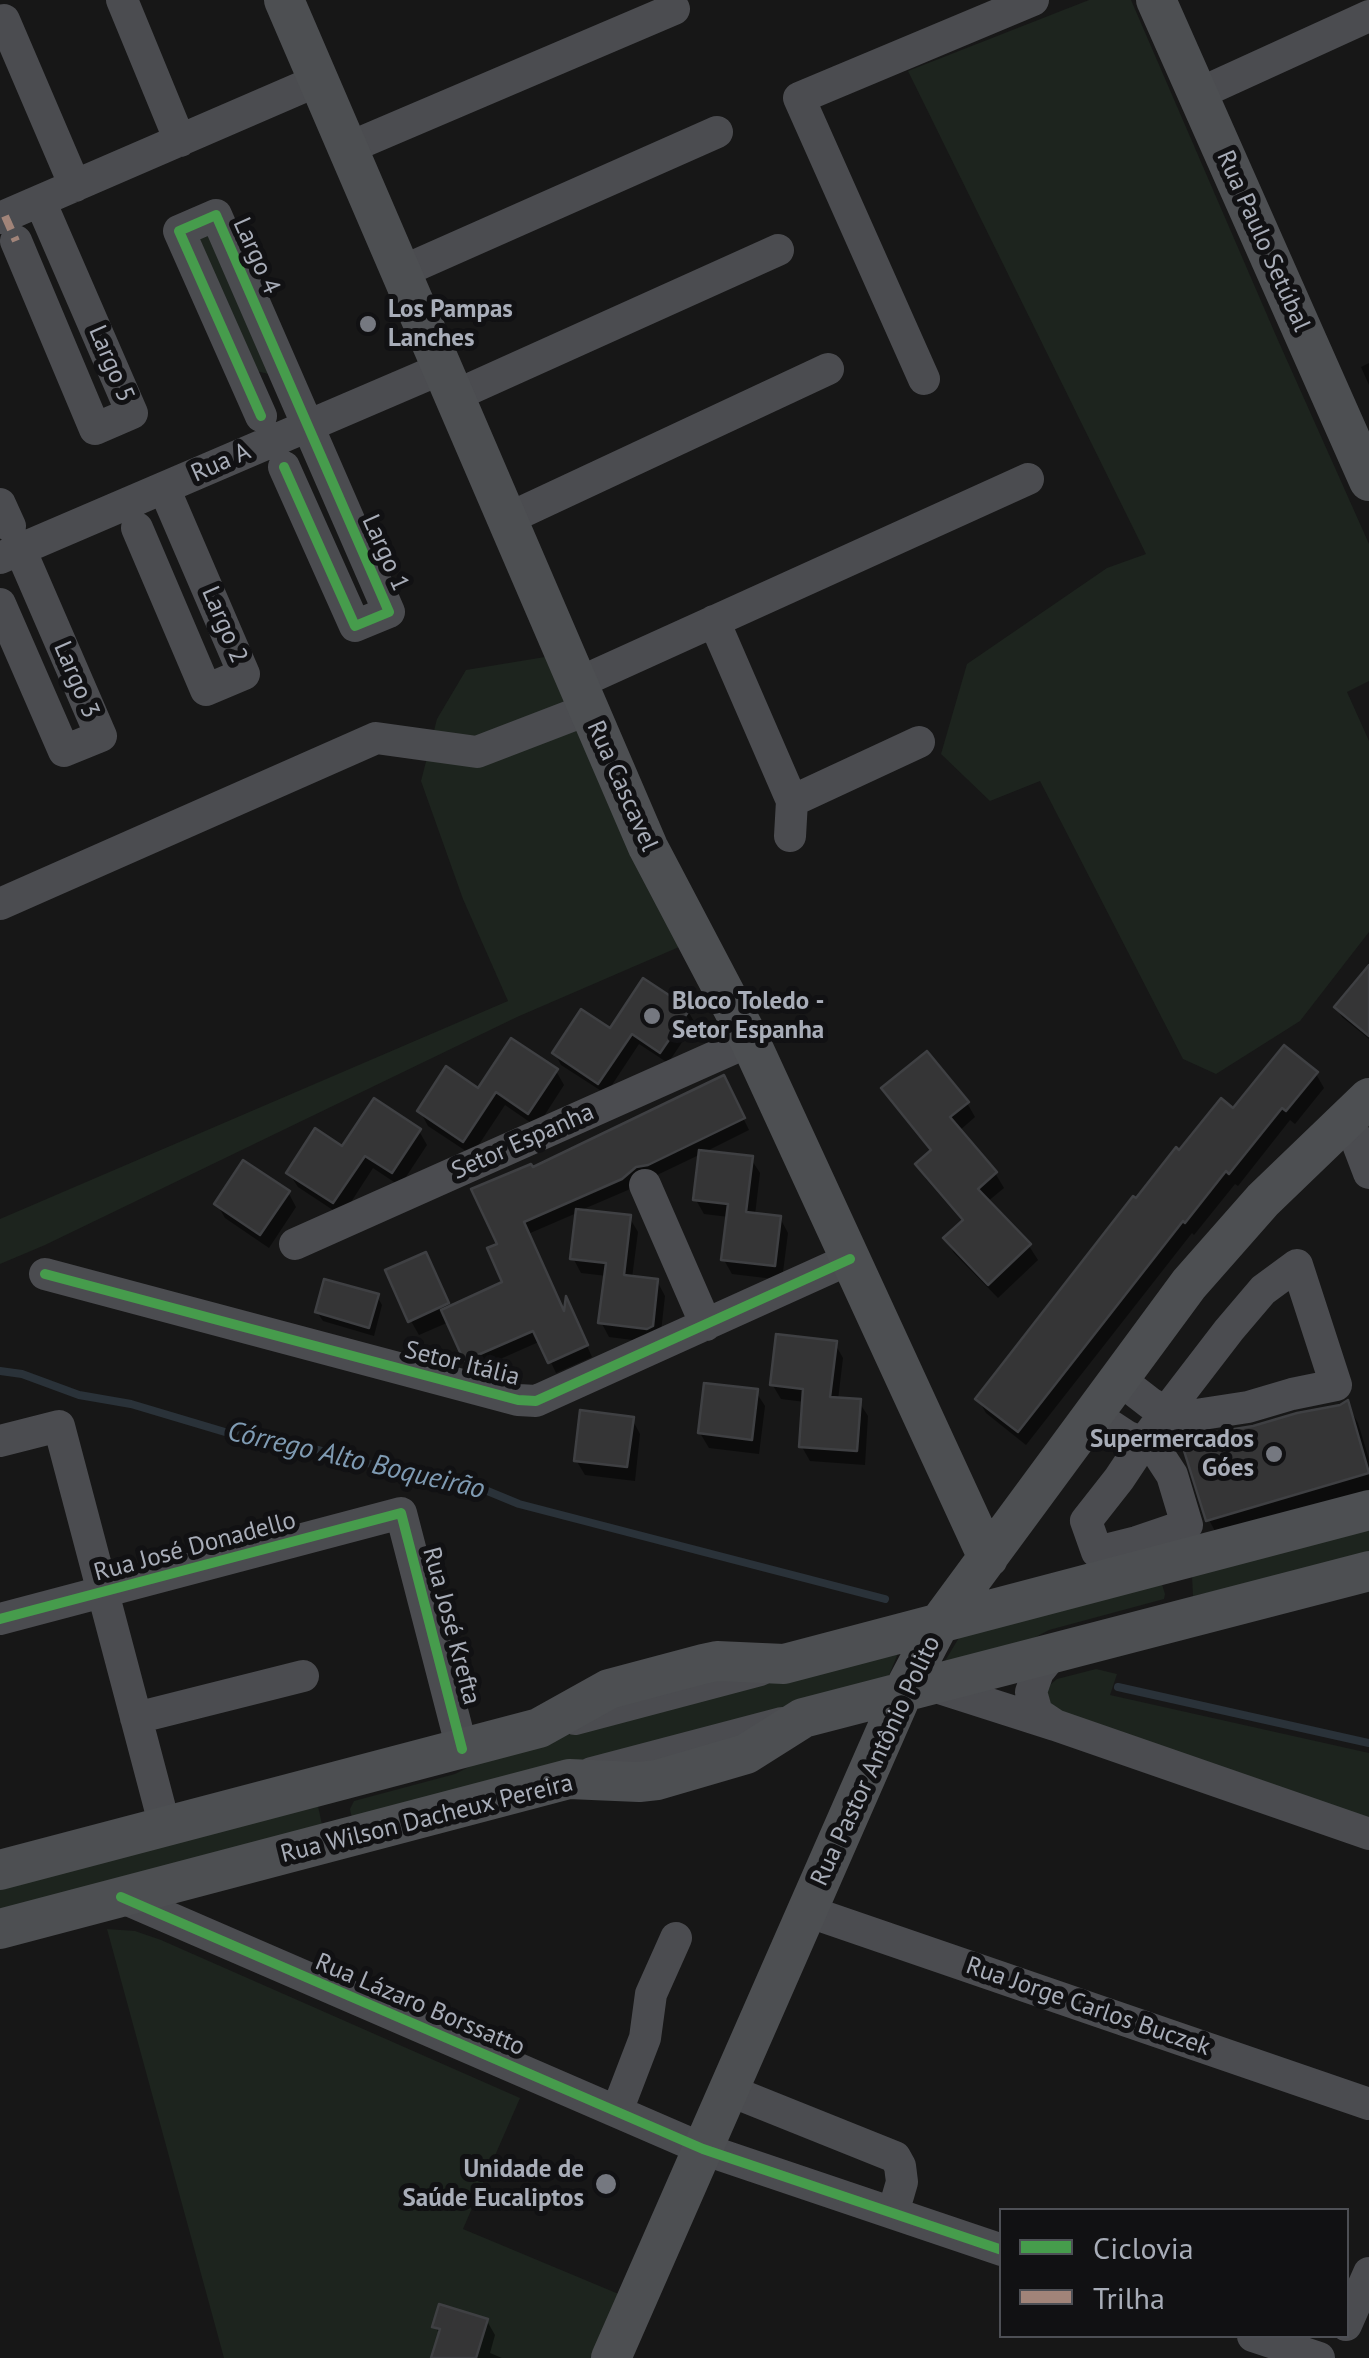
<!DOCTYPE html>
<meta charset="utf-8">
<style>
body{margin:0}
#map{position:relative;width:1369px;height:2358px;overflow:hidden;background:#171717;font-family:"PT Sans",sans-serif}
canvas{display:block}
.legend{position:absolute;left:999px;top:2208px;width:350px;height:130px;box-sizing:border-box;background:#111113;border:2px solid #4d4f55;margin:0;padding:12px 18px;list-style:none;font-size:30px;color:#a8adb8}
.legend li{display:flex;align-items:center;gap:20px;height:50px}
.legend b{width:50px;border:2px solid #4d4f55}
</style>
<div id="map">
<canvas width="1369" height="2358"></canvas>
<ul class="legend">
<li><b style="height:12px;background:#469c4c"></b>Ciclovia</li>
<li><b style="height:12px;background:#a18479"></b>Trilha</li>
</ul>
</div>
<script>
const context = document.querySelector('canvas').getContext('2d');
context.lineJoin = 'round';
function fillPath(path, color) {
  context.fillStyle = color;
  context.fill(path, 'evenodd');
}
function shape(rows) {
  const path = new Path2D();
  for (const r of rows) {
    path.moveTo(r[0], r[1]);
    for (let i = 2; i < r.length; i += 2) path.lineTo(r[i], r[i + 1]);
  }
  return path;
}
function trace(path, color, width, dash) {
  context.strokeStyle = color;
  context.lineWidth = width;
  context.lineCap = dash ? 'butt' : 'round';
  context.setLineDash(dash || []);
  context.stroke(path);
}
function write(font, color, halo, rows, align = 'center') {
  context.font = font + ' "PT Sans",sans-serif';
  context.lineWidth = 10;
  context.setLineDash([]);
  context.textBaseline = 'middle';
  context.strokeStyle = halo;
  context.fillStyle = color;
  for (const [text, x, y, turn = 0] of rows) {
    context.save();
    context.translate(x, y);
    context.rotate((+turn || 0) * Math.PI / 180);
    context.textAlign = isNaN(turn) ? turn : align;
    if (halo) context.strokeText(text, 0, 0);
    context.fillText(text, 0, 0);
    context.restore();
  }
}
fillPath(shape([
 [1089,0,1131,0,1277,338,1369,544,1369,681,1347,692,1369,741,1369,932,1300,1021,1216,1074,1183,1059,1040,781,990,801,941,754,967,664,1107,568,1146,554,908,71],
 [212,226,277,376,248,369,190,235],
 [545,657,679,947,517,1017,45,1245,0,1264,0,1219,508,1001,463,899,421,781,437,719,466,670],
 [1369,1522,1369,1558,1193,1596,1192,1576],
 [1161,1581,1165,1594,1164,1599,1049,1630,1001,1655,939,1671,963,1631],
 [901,1646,885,1685,353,1819,351,1814,350,1809,354,1801,455,1774,501,1751],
 [1096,1669,1117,1674,1110,1695,1369,1753,1369,1821,1052,1708,1047,1692,1051,1684,1057,1679],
 [318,1806,324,1834,0,1919,0,1883],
 [107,1929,135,1931,161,1940,520,2098,463,2229,621,2295,593,2358,224,2358]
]), '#1d241e');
fillPath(shape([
 [1369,363,1369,385,1361,367],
 [1369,968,1369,1039,1342,1017,1337,1008],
 [688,1011,695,1023,668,1063,639,1044,606,1094,561,1065,555,1053,611,1031],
 [556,1071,564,1085,537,1127,505,1105,472,1155,428,1126,420,1111,479,1091],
 [1316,1074,1324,1088,1295,1124,1290,1120,1238,1186,1235,1184,1194,1235,1192,1233,1026,1445,986,1413,978,1399,1137,1201,1180,1153,1234,1111],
 [729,1089,749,1130,703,1153,751,1159,760,1173,755,1215,780,1218,788,1233,782,1280,732,1274,724,1260,729,1217,704,1214,696,1200,701,1154,655,1176,643,1178,628,1190,579,1211,629,1217,638,1232,632,1278,657,1281,665,1296,660,1341,656,1343,609,1337,601,1322,607,1276,581,1273,573,1258,579,1212,528,1234,566,1317,571,1310,592,1357,556,1373,541,1341,473,1371,449,1322,419,1335,411,1321,433,1269,451,1308,506,1283,500,1245,532,1170],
 [884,1089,967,1103,975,1117,959,1131,995,1173,1004,1188,987,1202,1029,1246,1038,1260,998,1298,954,1253,946,1239,963,1222,926,1179,918,1165,933,1152,892,1103],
 [419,1131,427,1145,400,1186,373,1168,342,1216,298,1187,289,1173,343,1149],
 [288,1192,296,1207,269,1248,225,1218,217,1204],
 [377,1296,382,1305,374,1336,323,1321,317,1312],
 [835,1344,843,1358,838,1400,859,1402,868,1416,865,1465,810,1461,802,1447,805,1402,781,1399,772,1384],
 [756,1392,765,1406,759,1454,709,1448,700,1433],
 [1347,1404,1358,1423,1369,1459,1369,1496,1220,1540,1209,1520,1183,1440,1254,1429],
 [632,1419,640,1434,635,1481,585,1475,576,1460],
 [487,2321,495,2335,490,2353,502,2358,434,2358,441,2337,435,2326]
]), '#0007');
trace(shape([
 [0,1371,22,1374,79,1395,131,1404,235,1435,285,1441,389,1469,431,1484,468,1483,519,1504,885,1599],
 [1118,1687,1369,1743]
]), '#2a3239', 8);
const building = shape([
 [1369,965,1369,1036,1334,1007,1369,965],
 [643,978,690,1009,660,1053,632,1034,598,1084,552,1053,581,1009,610,1028,643,978],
 [511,1038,558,1069,528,1114,496,1092,463,1142,417,1111,446,1066,478,1088,511,1038],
 [1284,1045,1318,1072,1286,1111,1282,1108,1229,1174,1226,1171,1185,1223,1183,1221,1018,1432,975,1399,1133,1196,1136,1198,1176,1147,1179,1150,1221,1098,1233,1108,1284,1045],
 [927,1051,969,1102,950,1117,997,1172,978,1189,1031,1244,988,1285,943,1238,963,1220,915,1164,931,1150,881,1088,927,1051],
 [724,1075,745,1118,648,1165,636,1167,622,1179,524,1222,564,1311,566,1296,588,1345,548,1363,533,1331,464,1361,441,1310,502,1282,487,1248,497,1244,471,1189,531,1164,533,1167,724,1075],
 [374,1098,421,1129,392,1173,365,1156,333,1203,286,1173,315,1128,342,1146,374,1098],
 [699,1150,753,1156,746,1212,781,1216,775,1266,721,1260,728,1204,693,1200,699,1150],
 [243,1160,290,1191,260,1235,214,1204,243,1160],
 [576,1209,631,1215,624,1275,658,1279,653,1326,647,1329,598,1323,606,1263,570,1259,576,1209],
 [426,1252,449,1303,408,1322,385,1270,426,1252],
 [324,1279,379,1294,369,1328,315,1312,324,1279],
 [776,1334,837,1341,830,1397,861,1399,857,1451,799,1447,803,1389,770,1385,776,1334],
 [704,1383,758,1389,752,1440,698,1433,704,1383],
 [1348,1400,1369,1473,1206,1521,1180,1438,1253,1426,1297,1413,1340,1405,1348,1400],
 [580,1410,634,1417,627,1467,574,1461,580,1410],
 [439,2304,488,2319,476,2358,431,2358,440,2329,432,2327,439,2304]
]);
fillPath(building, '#353536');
trace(building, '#3f4043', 2.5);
trace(shape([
 [122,0,180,141],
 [4,20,75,186],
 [1198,94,1369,16],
 [348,148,674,9],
 [0,218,319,80],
 [16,241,95,429,132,413,40,201],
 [401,272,717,132],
 [924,379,799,98,1033,0],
 [454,396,778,250],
 [261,416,179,231,216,215,389,612,355,626,284,467],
 [0,504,10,526],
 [507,519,828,369],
 [137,528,206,690,244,674,164,488],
 [0,558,443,368],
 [0,604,64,751,101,736,20,549],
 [714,621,792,801,790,836],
 [578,683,1028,479],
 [792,801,919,742],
 [0,904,376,738,477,752,589,709],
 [1348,1118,1369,1173],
 [645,1185,706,1325],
 [295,1244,750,1041],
 [45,1274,518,1400,536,1401,850,1259],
 [1094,1415,1126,1436,1143,1443,1159,1455,1172,1475,1187,1525,1137,1542,1097,1552,1086,1521,1119,1479,1143,1443,1166,1412,1229,1330,1263,1290,1297,1265,1336,1385,1292,1394,1248,1407,1183,1417,1166,1412,1150,1403,1119,1379],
 [0,1441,59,1426,165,1827],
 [0,1619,401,1513,462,1749],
 [1054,1652,1038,1672,1031,1692,1037,1713,1055,1725],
 [930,1685,1055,1725,1369,1834],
 [136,1718,303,1676],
 [575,1719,760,1670],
 [592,1773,782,1723],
 [121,1897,703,2149,1002,2250],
 [807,1911,1369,2104],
 [728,2090,895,2157,900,2166,902,2182,893,2213],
 [617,2111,645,2038,651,1994,676,1938],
 [1346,2325,1369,2273],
 [1253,2336,1319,2358]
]), '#4b4c50', 32);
trace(shape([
 [284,0,648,847,750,1041,988,1558],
 [1156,0,1369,481],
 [0,1870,539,1728,609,1689,703,1664,717,1661,784,1664,1369,1510],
 [0,1929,569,1779,639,1782,657,1780,746,1754,803,1718,1369,1571],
 [611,2358,903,1692,940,1622,1189,1284,1263,1200,1369,1098]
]), '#4d4f52', 40);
trace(shape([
 [5,216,16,241]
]), '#a18479', 8, [15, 8]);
trace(shape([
 [261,416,179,231,216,215,389,612,355,626,284,467],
 [45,1274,518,1400,536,1401,850,1259],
 [0,1619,401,1513,462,1749],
 [121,1897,703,2149,1002,2250]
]), '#469c4c', 10);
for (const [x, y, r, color] of [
 [368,324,10,"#757880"],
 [652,1016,10,"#757880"],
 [1274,1454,10,"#757880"],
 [606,2184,12,"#757880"]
]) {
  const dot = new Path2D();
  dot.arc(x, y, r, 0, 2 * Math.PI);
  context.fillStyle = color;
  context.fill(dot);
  trace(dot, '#111113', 4);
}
write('25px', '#a8adb8', '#111113', [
 ["Rua Paulo Setúbal",1263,241,66],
 ["Largo 4",256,256,66],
 ["Largo 5",111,364,67],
 ["Rua A",221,463,-24],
 ["Largo 1",385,553,66],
 ["Largo 2",224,625,67],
 ["Largo 3",76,680,67],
 ["Rua Cascavel",622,786,66],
 ["Setor Espanha",523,1142,-24],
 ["Setor Itália",462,1364,14],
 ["Rua José Donadello",195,1547,-15],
 ["Rua José Krefta",451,1626,75],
 ["Rua Pastor Antônio Polito",876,1761,-65],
 ["Rua Wilson Dacheux Pereira",427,1819,-14],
 ["Rua Lázaro Borssatto",420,2005,23],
 ["Rua Jorge Carlos Buczek",1088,2007,19]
]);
write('bold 25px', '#a8adb8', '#111113', [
 ["Los Pampas",388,310],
 ["Lanches",388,339],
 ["Bloco Toledo -",672,1002],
 ["Setor Espanha",672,1031],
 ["Supermercados",1254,1440,"right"],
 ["Góes",1254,1469,"right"],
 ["Unidade de",584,2170,"right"],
 ["Saúde Eucaliptos",584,2199,"right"]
], 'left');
write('italic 28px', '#7f9bb3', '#111113', [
 ["Córrego Alto Boqueirão",356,1461,13]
]);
</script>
